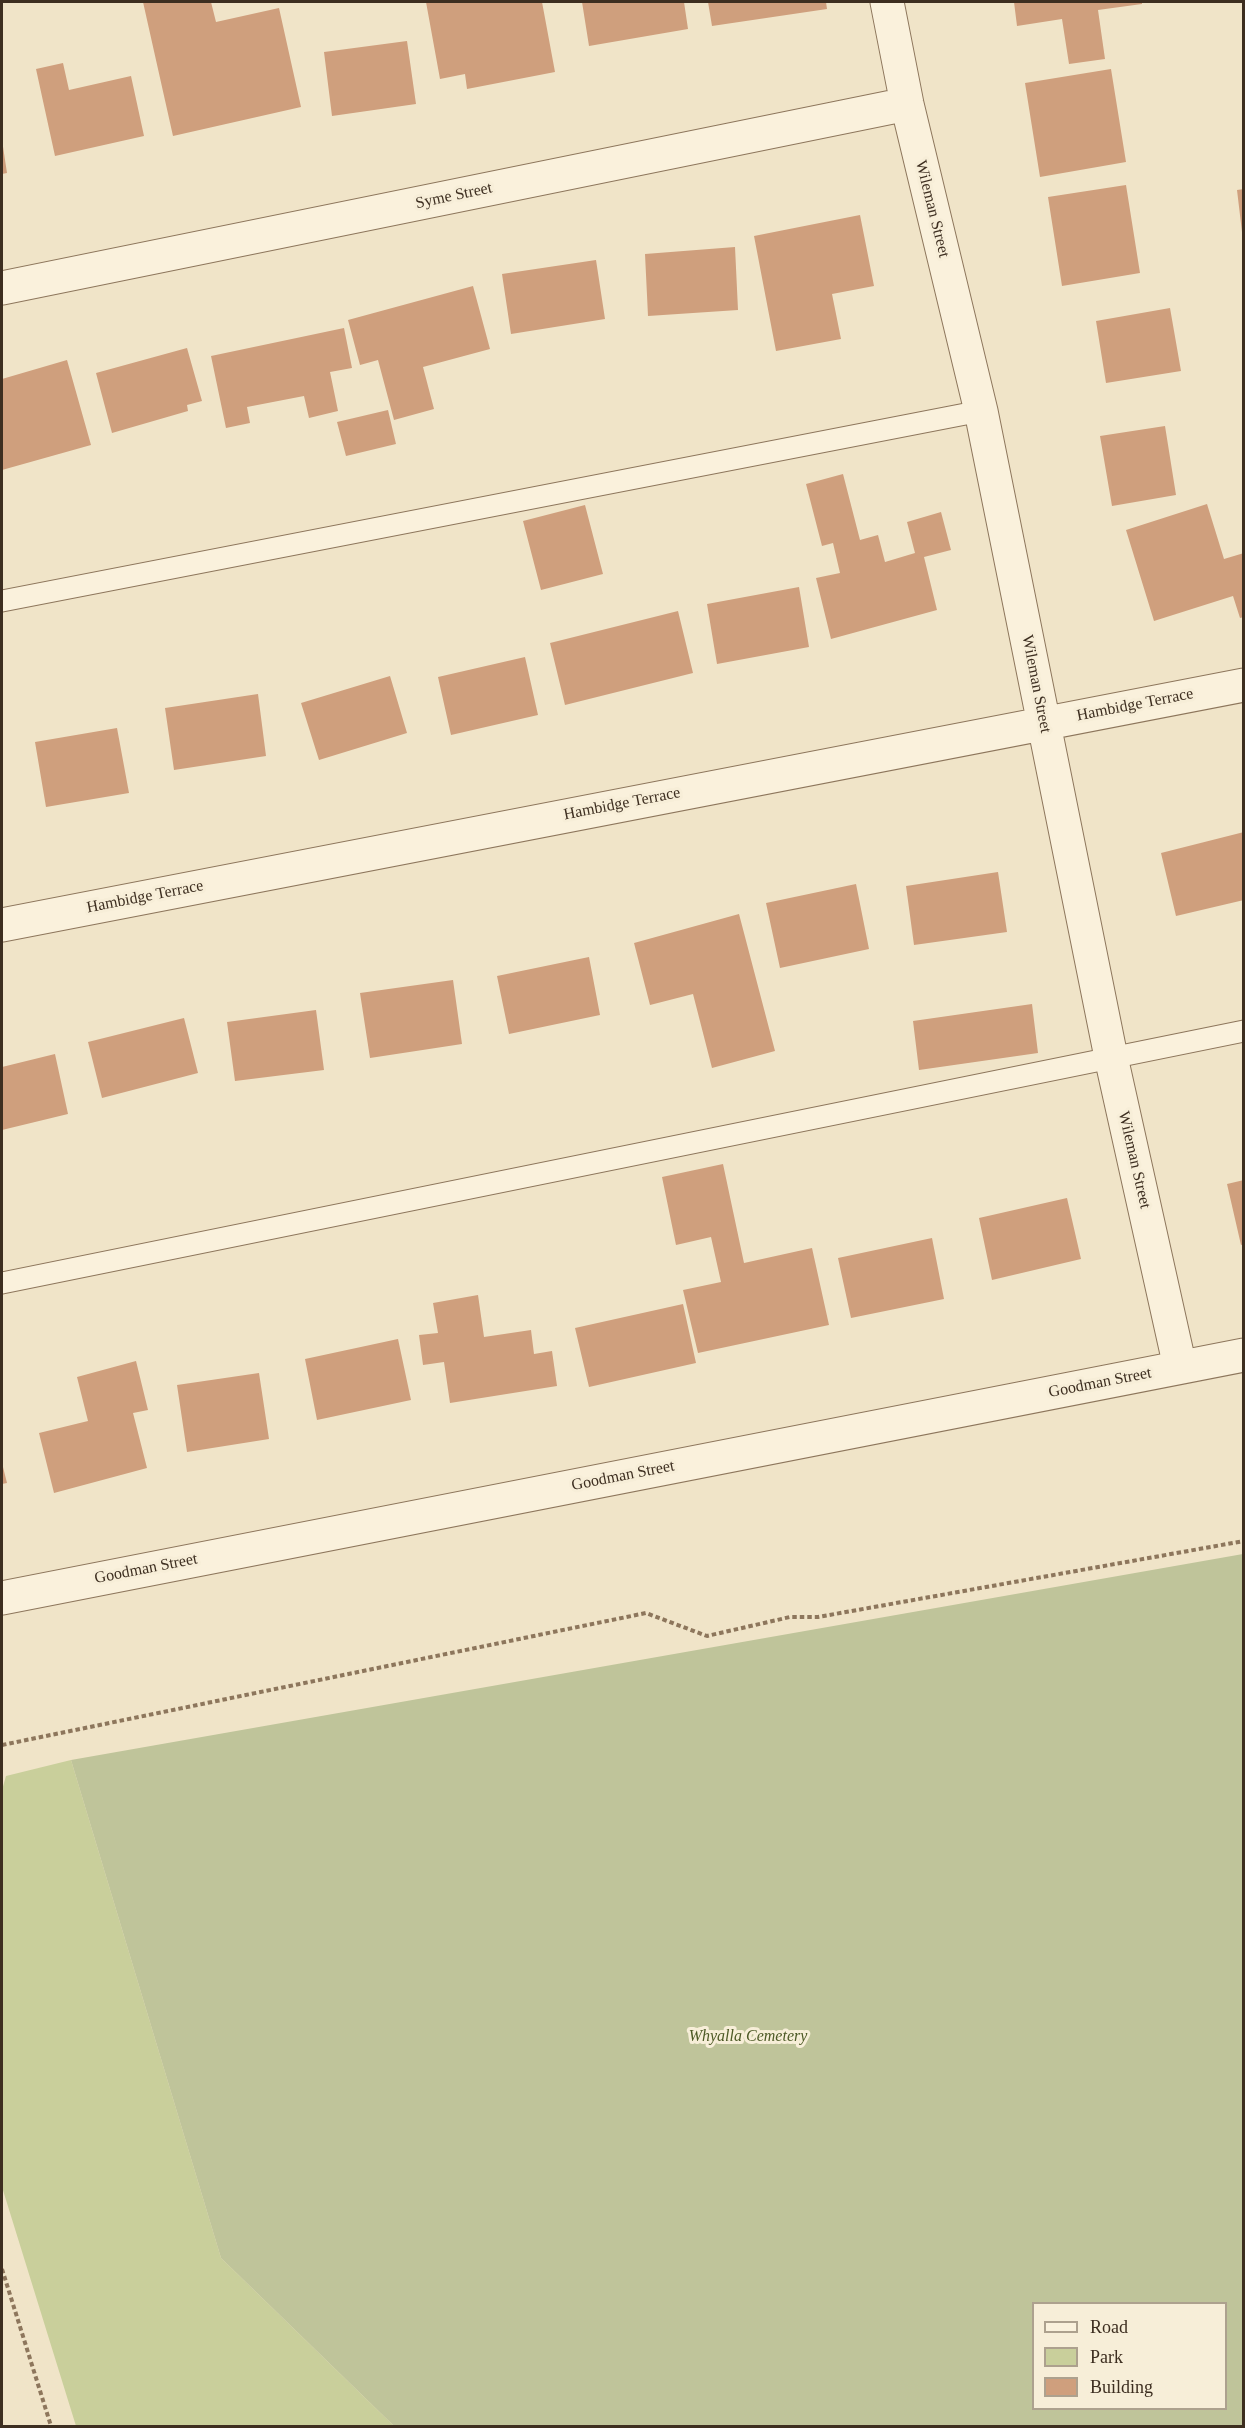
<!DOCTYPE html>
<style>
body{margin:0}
#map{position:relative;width:1245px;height:2428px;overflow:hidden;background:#f0e4c8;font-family:"Times New Roman",serif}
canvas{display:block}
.frame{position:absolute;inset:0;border:3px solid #3d2e20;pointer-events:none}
.legend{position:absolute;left:1032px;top:2302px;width:195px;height:108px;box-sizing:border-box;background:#f7eed8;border:2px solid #ada18e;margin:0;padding:8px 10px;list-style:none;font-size:18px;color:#3d2e20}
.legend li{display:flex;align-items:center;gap:12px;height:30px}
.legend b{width:30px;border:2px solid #ada18e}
</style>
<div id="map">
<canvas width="1245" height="2428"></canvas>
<div class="frame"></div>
<ul class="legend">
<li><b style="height:8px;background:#faf1dc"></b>Road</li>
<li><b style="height:16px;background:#c9cf9b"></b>Park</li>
<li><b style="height:16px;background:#cf9f7d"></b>Building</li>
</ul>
</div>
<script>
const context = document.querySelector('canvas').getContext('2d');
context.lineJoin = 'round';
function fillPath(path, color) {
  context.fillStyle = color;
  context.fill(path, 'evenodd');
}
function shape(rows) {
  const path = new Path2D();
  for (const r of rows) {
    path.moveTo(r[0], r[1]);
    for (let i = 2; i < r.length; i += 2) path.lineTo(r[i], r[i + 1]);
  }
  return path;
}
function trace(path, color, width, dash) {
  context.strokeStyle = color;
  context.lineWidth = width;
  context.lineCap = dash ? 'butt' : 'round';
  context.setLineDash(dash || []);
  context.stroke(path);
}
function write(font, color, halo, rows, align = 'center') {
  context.font = font + ' "Times New Roman",serif';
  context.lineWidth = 6;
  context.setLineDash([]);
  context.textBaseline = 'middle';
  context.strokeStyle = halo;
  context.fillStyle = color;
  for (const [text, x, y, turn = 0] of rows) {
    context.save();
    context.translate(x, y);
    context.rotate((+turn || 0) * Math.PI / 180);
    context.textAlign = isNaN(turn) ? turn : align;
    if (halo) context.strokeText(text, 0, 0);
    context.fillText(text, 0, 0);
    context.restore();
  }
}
fillPath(shape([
 [71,1760,221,2258,394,2426,76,2426,2,2187,2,1790,6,1776]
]), '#c9cf9b');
fillPath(shape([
 [1243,1554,1243,2426,394,2426,221,2258,71,1760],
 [1034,2304,1226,2304,1226,2408,1034,2408]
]), '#bfc49a');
fillPath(shape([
 [143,2,211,2,216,22,279,8,301,107,173,136],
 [426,2,542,2,555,72,467,89,465,74,440,79],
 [582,2,684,2,688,29,589,46],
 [708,2,826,2,827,9,712,26],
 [1014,2,1142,2,1142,4,1098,10,1105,59,1069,64,1062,19,1017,26],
 [407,41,416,104,332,116,324,52],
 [63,63,69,90,131,76,144,136,55,156,36,69],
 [1111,69,1126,162,1040,177,1025,83],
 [2,140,7,173,2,174],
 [1126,185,1140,273,1062,286,1048,197],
 [1244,189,1244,232,1242,232,1237,190],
 [860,215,874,286,832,294,841,339,776,351,754,236],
 [735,247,738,310,648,316,645,254],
 [596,260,605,319,511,334,502,274],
 [473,286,490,349,423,367,434,409,394,420,378,360,360,365,348,320],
 [1170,308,1181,371,1106,383,1096,321],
 [344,328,352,368,330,372,338,411,309,418,304,396,247,407,250,423,226,428,211,356],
 [187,348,202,401,187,405,188,411,112,433,96,373],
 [67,360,91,445,2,470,2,379],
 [388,410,396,444,346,456,337,422],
 [1165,426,1176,495,1112,506,1100,436],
 [843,474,860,540,878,535,885,562,915,553,907,522,941,512,951,550,924,557,937,610,831,639,816,578,840,573,833,543,822,546,806,484],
 [1207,504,1224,559,1244,553,1244,617,1240,618,1233,596,1154,621,1126,530],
 [585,505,603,574,541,590,523,521],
 [799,587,809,647,717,664,707,604],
 [678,611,693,673,565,705,550,643],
 [525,657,538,715,451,735,438,677],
 [390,676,407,733,319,760,301,703],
 [258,694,266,756,174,770,165,708],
 [117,728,129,793,46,807,35,742],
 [1244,832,1244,900,1176,916,1161,853],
 [998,872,1007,932,914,945,906,886],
 [856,884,869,949,780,968,766,903],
 [739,914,775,1051,712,1068,693,994,650,1005,634,943],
 [589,957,600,1015,509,1034,497,976],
 [453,980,462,1044,370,1058,360,993],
 [1032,1004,1038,1053,919,1070,913,1021],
 [316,1010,324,1070,235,1081,227,1022],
 [184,1018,198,1073,102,1098,88,1042],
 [55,1054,68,1114,2,1130,2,1067],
 [723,1164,744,1263,812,1248,829,1325,698,1353,683,1290,721,1282,711,1237,676,1245,662,1177],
 [1244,1180,1244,1244,1241,1245,1227,1184],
 [1067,1198,1081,1259,992,1280,979,1218],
 [932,1238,944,1299,851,1318,838,1258],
 [478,1295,484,1337,531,1330,534,1354,552,1351,557,1386,450,1403,444,1362,423,1365,419,1335,438,1333,433,1303],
 [683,1304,696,1363,589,1387,575,1328],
 [398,1339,411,1400,317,1420,305,1359],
 [136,1361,148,1410,133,1413,147,1468,54,1493,39,1433,88,1421,77,1377],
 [259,1373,269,1439,187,1452,177,1385],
 [2,1463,7,1483,2,1484]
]), '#cf9f7d');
const service = shape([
 [2,601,981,411],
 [2,1283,1244,1031]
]);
const minor = shape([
 [887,2,907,104,981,411,1111,1057,1180,1367],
 [2,288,907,104],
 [2,925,1244,685],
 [2,1598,1244,1355]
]);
trace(service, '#8d765c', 23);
trace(minor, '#8d765c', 35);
trace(shape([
 [2,1745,646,1613,707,1636,790,1617,818,1617,1244,1541],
 [2,2269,51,2426]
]), '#8d765c', 4, [4.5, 3]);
trace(service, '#faf1dc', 21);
trace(minor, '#faf1dc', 33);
write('16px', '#3d2e20', '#f7eed8', [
 ["Syme Street",454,196,-12],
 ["Wileman Street",932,209,76],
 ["Wileman Street",1036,684,79],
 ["Hambidge Terrace",1135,705,-11],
 ["Hambidge Terrace",622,804,-11],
 ["Hambidge Terrace",145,897,-11],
 ["Wileman Street",1134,1160,77],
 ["Goodman Street",1100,1383,-11],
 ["Goodman Street",623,1476,-11],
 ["Goodman Street",146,1569,-11]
]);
write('italic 16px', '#4d5a26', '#f7eed8', [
 ["Whyalla Cemetery",748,2037]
]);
</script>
